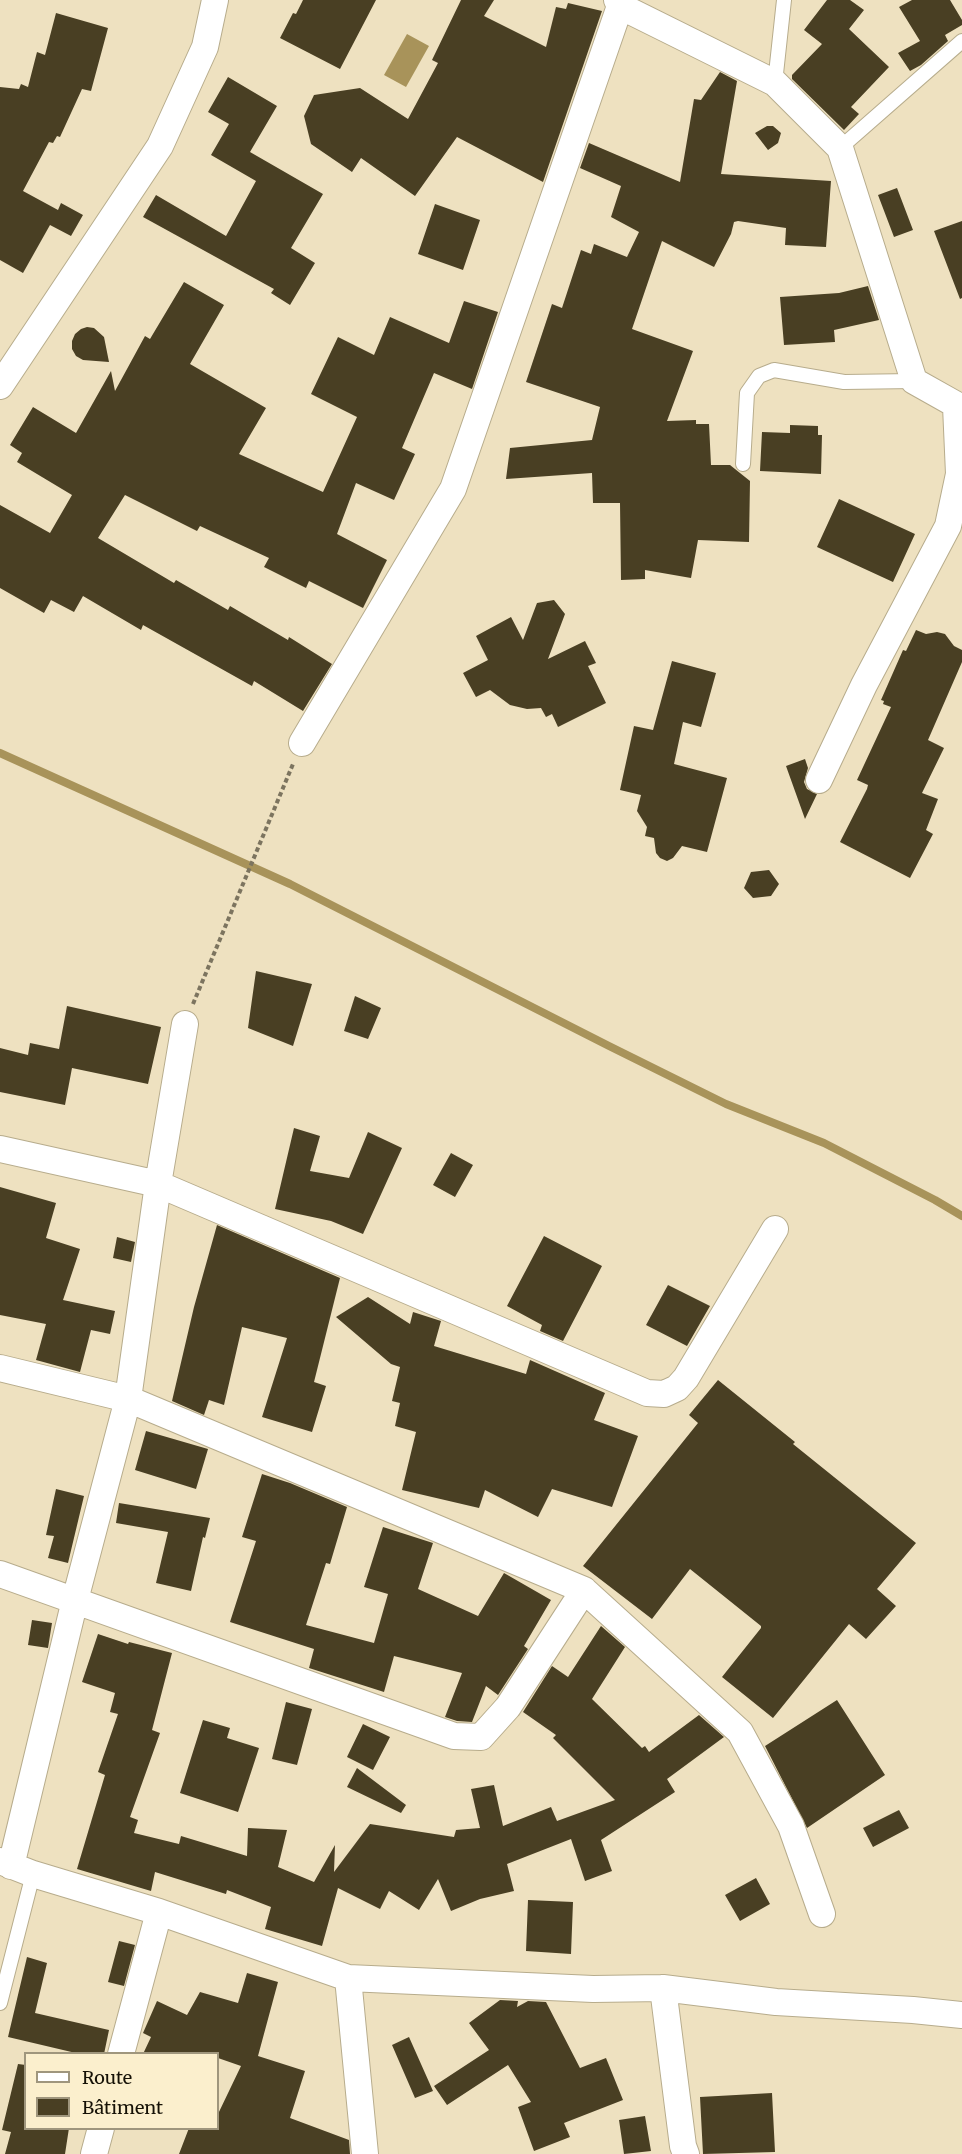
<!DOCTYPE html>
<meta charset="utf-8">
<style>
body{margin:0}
#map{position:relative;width:962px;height:2154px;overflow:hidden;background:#eee1c0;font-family:Merriweather,serif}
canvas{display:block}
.legend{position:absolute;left:24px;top:2052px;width:195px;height:78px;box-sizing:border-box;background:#fbefcd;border:2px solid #9f967d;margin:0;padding:8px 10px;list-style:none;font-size:18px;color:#151106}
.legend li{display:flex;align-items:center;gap:12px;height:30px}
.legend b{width:30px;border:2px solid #9f967d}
</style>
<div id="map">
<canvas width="962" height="2154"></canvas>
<ul class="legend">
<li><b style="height:8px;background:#fff"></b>Route</li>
<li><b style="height:16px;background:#493f23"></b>Bâtiment</li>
</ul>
</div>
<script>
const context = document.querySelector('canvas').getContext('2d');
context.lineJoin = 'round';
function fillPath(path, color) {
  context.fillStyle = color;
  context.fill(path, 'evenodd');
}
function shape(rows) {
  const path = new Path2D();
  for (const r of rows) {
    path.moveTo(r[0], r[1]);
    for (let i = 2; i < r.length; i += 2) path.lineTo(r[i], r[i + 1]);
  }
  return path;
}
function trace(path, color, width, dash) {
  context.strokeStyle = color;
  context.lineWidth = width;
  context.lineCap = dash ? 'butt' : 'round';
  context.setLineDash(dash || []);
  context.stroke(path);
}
fillPath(shape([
 [407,34,429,46,406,87,384,75]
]), '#a8935a');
trace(shape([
 [0,753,290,884,609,1046,726,1104,824,1143,935,1200,962,1216]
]), '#a8935a', 8);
fillPath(shape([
 [303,0,376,0,340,69,280,38,293,13,296,14],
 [461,0,494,0,484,16,546,47,556,7,566,9,568,3,602,11,543,182,457,137,415,196,361,158,352,172,311,144,304,116,314,95,360,88,408,119,438,63,432,60],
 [827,0,850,0,864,10,849,29,889,67,851,107,859,114,844,130,792,79,792,75,822,44,804,30],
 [912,0,950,0,962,20,962,25,945,35,948,41,921,65,910,71,898,53,920,41,899,7],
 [56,13,108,28,91,91,82,89,60,137,57,136,53,143,49,142,23,191,58,210,61,203,83,215,71,236,50,225,23,273,0,260,0,87,19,89,21,84,28,87,37,52,45,55],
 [720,72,737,81,721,174,831,181,826,247,785,245,786,228,738,221,734,222,731,234,714,267,662,241,632,329,693,351,667,421,696,420,696,424,709,424,711,465,730,465,750,481,749,542,698,540,691,578,645,570,645,579,621,580,620,503,593,503,592,473,506,479,510,448,592,440,600,407,526,382,552,304,562,308,581,250,591,254,594,244,627,257,639,232,611,217,621,186,580,168,589,143,680,182,694,99,701,100],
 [228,77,277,106,250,152,323,194,291,248,315,263,290,305,271,293,274,289,143,217,156,195,226,236,256,181,211,155,229,124,208,112],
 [767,126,773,126,781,133,778,143,768,150,755,133],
 [897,188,913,230,894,237,878,195],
 [435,204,480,220,463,270,418,254],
 [962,221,962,298,960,299,934,231],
 [184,282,224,305,190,364,266,408,239,454,323,492,357,417,311,394,338,337,374,355,390,317,449,343,464,301,498,312,472,389,434,373,402,448,415,454,394,500,356,483,337,534,387,560,363,608,309,581,306,588,264,567,269,558,200,526,197,531,125,495,98,538,174,583,176,580,228,610,230,606,288,640,289,637,332,664,303,711,254,681,252,686,143,625,141,630,83,596,74,612,51,600,44,613,0,588,0,505,50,533,72,495,17,462,22,453,10,445,33,407,76,433,111,371,115,391,145,336,150,339],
 [868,286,879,320,834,330,835,342,784,345,780,297,839,293],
 [87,327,94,328,104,337,109,362,83,360,76,356,72,349,72,341,75,334,81,329],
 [790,425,818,426,818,435,822,435,821,474,760,471,762,432,790,433],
 [839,499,915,534,893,582,817,547],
 [554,600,565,614,548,659,585,641,596,663,588,666,606,703,558,727,552,714,546,717,541,708,527,709,510,705,490,690,476,697,463,673,488,660,476,636,511,617,523,640,537,603],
 [916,630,926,634,937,632,945,634,954,646,962,650,962,662,928,740,944,748,922,793,938,799,926,830,933,834,910,878,840,842,867,789,868,785,857,780,891,707,883,704,884,701,881,700,903,650,906,651],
 [672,661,716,673,701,727,683,722,674,764,727,778,707,852,682,846,673,858,667,861,660,858,656,853,654,838,645,836,647,827,637,811,641,795,620,790,634,726,653,730],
 [805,759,808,768,804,782,807,789,817,794,805,819,786,766],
 [769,870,779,884,771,896,753,898,744,888,751,872],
 [256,971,312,984,293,1046,248,1028],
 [355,996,381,1008,368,1039,344,1031],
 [67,1006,161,1027,148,1084,72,1068,65,1105,0,1092,0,1048,28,1055,30,1043,59,1049],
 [294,1128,320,1136,310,1171,349,1178,368,1132,402,1148,363,1234,331,1221,275,1209],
 [451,1153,473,1165,455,1197,433,1185],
 [0,1187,56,1203,46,1238,80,1249,63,1300,115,1311,110,1334,91,1330,80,1372,36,1360,46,1324,0,1315],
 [217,1225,340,1278,314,1382,326,1386,312,1432,262,1417,287,1338,242,1327,224,1405,209,1400,204,1415,172,1401,194,1307],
 [544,1236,602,1266,563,1341,540,1331,542,1325,507,1306],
 [117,1237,135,1242,131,1262,113,1258],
 [668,1285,710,1306,687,1346,646,1325],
 [368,1297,410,1324,413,1312,441,1321,434,1346,526,1374,530,1360,605,1393,594,1420,638,1436,612,1507,552,1489,538,1517,485,1490,479,1508,402,1490,416,1432,395,1426,400,1403,392,1401,400,1367,391,1364,336,1317],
 [718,1380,795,1442,793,1444,916,1543,877,1589,896,1606,866,1639,849,1624,773,1718,722,1677,761,1628,761,1626,690,1569,652,1619,583,1566,698,1423,689,1415],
 [146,1431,208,1449,196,1489,135,1470],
 [262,1474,290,1483,347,1507,330,1564,326,1563,306,1625,374,1643,388,1594,364,1587,383,1527,433,1543,418,1589,478,1616,504,1573,551,1600,524,1646,528,1649,498,1695,486,1686,472,1722,457,1721,445,1717,462,1673,394,1656,384,1692,309,1668,314,1649,230,1622,256,1541,242,1537],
 [56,1489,84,1496,68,1563,48,1558,54,1536,46,1535],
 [119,1503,210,1518,205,1538,203,1537,191,1591,156,1583,168,1532,116,1523],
 [32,1620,52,1623,48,1648,28,1645],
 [601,1626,625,1647,592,1699,642,1748,645,1746,649,1752,699,1715,724,1737,667,1779,675,1792,601,1840,612,1871,585,1881,571,1839,507,1864,514,1891,480,1899,451,1911,438,1879,419,1910,389,1891,380,1909,338,1888,322,1946,265,1929,271,1907,227,1890,226,1894,155,1872,151,1891,77,1869,105,1775,98,1772,118,1714,110,1712,115,1693,82,1682,98,1634,128,1644,129,1642,172,1653,152,1730,160,1733,130,1817,138,1820,134,1833,179,1844,181,1836,247,1856,248,1828,287,1830,278,1867,314,1882,335,1845,334,1872,370,1824,454,1837,456,1830,480,1828,471,1789,494,1785,503,1826,551,1807,557,1821,615,1800,553,1738,556,1735,523,1712,552,1666,568,1677],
 [837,1700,885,1775,807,1828,765,1746],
 [286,1702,312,1709,297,1765,272,1759],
 [203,1720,230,1728,227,1738,259,1748,238,1812,180,1793],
 [363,1724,390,1737,373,1770,347,1757],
 [357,1768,406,1805,401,1813,347,1787],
 [899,1810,909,1828,873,1847,863,1828],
 [756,1878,770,1904,740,1921,725,1895],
 [528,1900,573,1902,571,1954,526,1951],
 [119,1941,135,1945,124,1986,108,1982],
 [27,1957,47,1963,35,2013,109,2030,104,2054,80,2054,8,2037],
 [247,1973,278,1982,258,2056,305,2071,290,2118,349,2140,350,2154,179,2154,189,2128,218,2128,218,2114,241,2066,218,2058,218,2054,143,2054,151,2037,143,2033,157,2001,187,2015,200,1992,238,2003],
 [500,2000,518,2001,517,2007,528,2001,546,2002,580,2068,606,2058,623,2100,564,2123,570,2137,534,2151,518,2107,531,2102,508,2065,447,2105,434,2086,489,2050,469,2023],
 [409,2037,433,2091,415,2098,392,2045],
 [18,2064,26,2065,26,2128,69,2128,65,2154,5,2154,11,2132,2,2130],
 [772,2093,775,2152,703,2154,700,2097],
 [645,2116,651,2151,624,2154,619,2120]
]), '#493f23');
const lane = shape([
 [775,83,784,0],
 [840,148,962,41],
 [743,464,747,393,759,376,774,370,844,382,914,381],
 [0,2003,33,1874]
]);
const street = shape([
 [617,0,620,6,775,83,840,148,914,381,962,408],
 [0,386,160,146,205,47,215,0],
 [302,743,453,489,620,6],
 [819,780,864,685,948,526,959,474,956,406],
 [0,1149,158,1184,647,1393,664,1394,677,1388,686,1378,775,1229],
 [0,1368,128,1399,584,1590,740,1732,791,1826,822,1914],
 [0,1574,454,1736,481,1737,508,1707,584,1590],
 [0,1861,33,1874,159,1912,348,1978,593,1989,663,1988,776,2002,913,2010,962,2015],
 [11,1866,75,1600,128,1399,158,1184,185,1024],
 [348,1978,365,2154],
 [663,1988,683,2146,686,2154],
 [121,2054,159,1912],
 [94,2154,101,2128]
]);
trace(lane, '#b7ac8c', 16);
trace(street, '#b7ac8c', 28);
trace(shape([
 [193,1004,293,764]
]), '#7c745f', 4, [4.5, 3]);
trace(lane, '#fff', 14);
trace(street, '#fff', 26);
</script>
